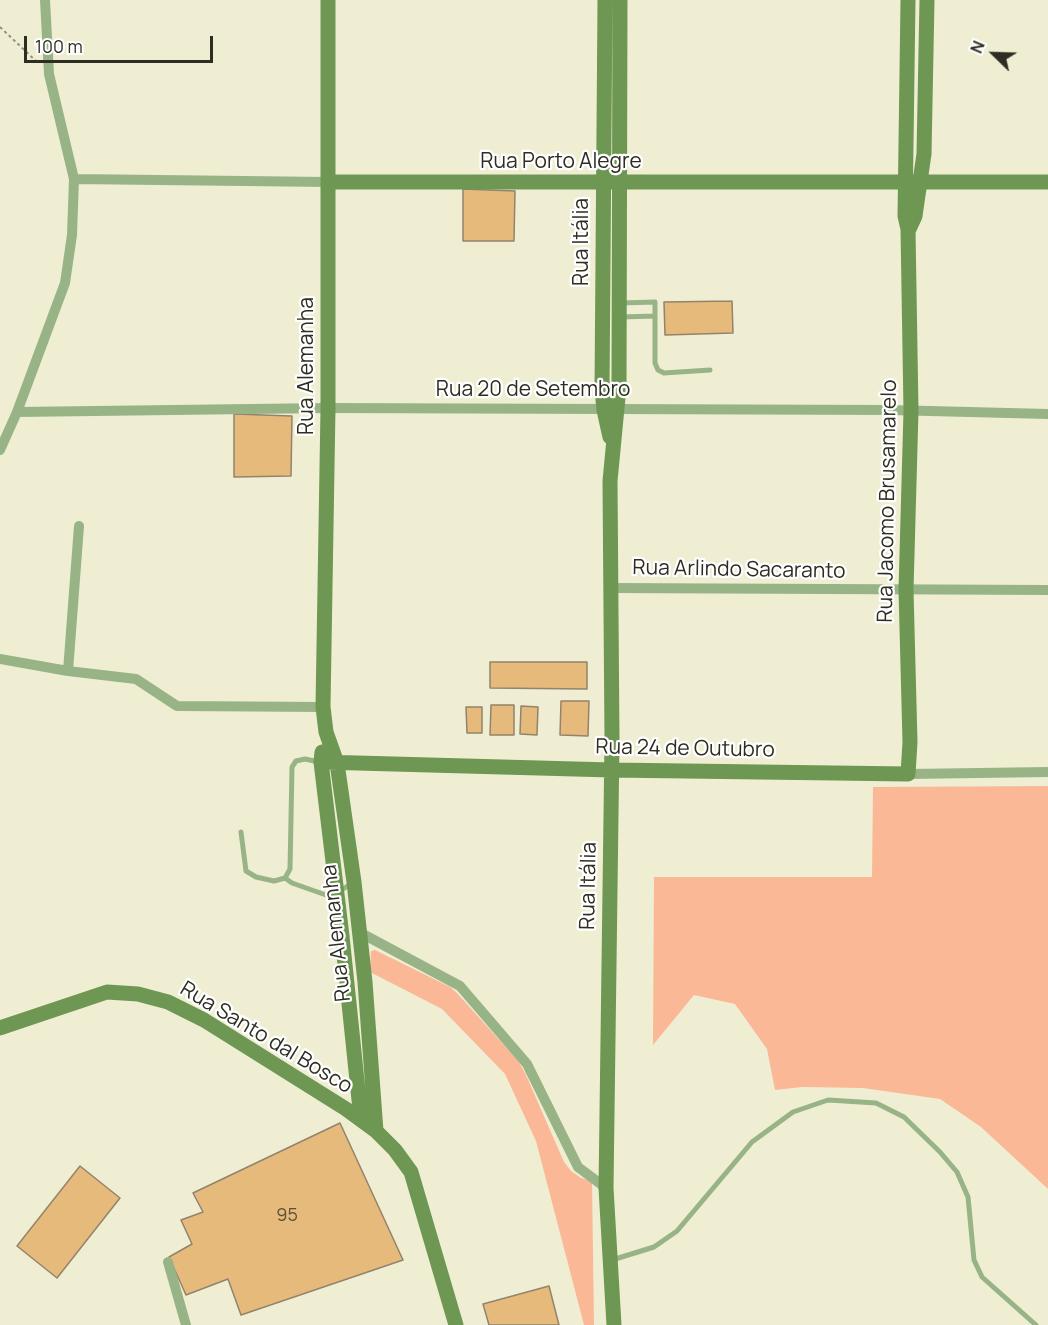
<!DOCTYPE html>
<meta charset="utf-8">
<style>
body{margin:0}
#map{position:relative;width:1048px;height:1325px;overflow:hidden;background:#efeed3;font-family:Manrope,sans-serif}
canvas{display:block}
.north{position:absolute;left:964px;top:24px;width:60px;height:60px;-webkit-text-stroke:4px #fff;paint-order:stroke;rotate:293deg;font-size:16px;font-weight:700;line-height:24px;text-align:center;color:#2e2d23}
.north::after{content:'';display:block;margin:auto;width:21px;height:27px;background:#2e2d23;clip-path:polygon(50% 0,100% 100%,50% 72%,0 100%)}
.scale{position:absolute;left:24px;top:36px;width:189px;height:27px;box-sizing:border-box;border:3px solid #2e2d23;border-top:0;padding-left:8px;font-size:18px;line-height:21px;white-space:nowrap;color:#2e2d23;-webkit-text-stroke:4px #fff;paint-order:stroke}
</style>
<div id="map">
<canvas width="1048" height="1325"></canvas>
<div class="north">N</div>
<div class="scale">100 m</div>
</div>
<script>
const context = document.querySelector('canvas').getContext('2d');
context.lineJoin = 'round';
function fillPath(path, color) {
  context.fillStyle = color;
  context.fill(path, 'evenodd');
}
function shape(rows) {
  const path = new Path2D();
  for (const r of rows) {
    path.moveTo(r[0], r[1]);
    for (let i = 2; i < r.length; i += 2) path.lineTo(r[i], r[i + 1]);
  }
  return path;
}
function trace(path, color, width, dash) {
  context.strokeStyle = color;
  context.lineWidth = width;
  context.lineCap = dash ? 'butt' : 'round';
  context.setLineDash(dash || []);
  context.stroke(path);
}
function write(font, color, halo, rows, align = 'center') {
  context.font = font + ' Manrope,sans-serif';
  context.lineWidth = 4.5;
  context.setLineDash([]);
  context.textBaseline = 'middle';
  context.strokeStyle = halo;
  context.fillStyle = color;
  for (const [text, x, y, turn = 0] of rows) {
    context.save();
    context.translate(x, y);
    context.rotate((+turn || 0) * Math.PI / 180);
    context.textAlign = isNaN(turn) ? turn : align;
    if (halo) context.strokeText(text, 0, 0);
    context.fillText(text, 0, 0);
    context.restore();
  }
}
fillPath(shape([
 [1048,786,1048,1189,981,1127,940,1099,863,1088,802,1087,775,1090,767,1049,735,1004,694,995,653,1045,654,877,872,877,873,787],
 [375,950,450,987,457,993,519,1062,526,1075,564,1162,571,1171,581,1178,592,1181,594,1325,584,1325,536,1141,505,1074,442,1009,370,972,371,951]
]), '#fab897');
const building = shape([
 [463,189,515,191,514,241,463,241,463,189],
 [732,301,733,333,665,335,664,302,732,301],
 [234,414,292,416,291,476,234,477,234,414],
 [490,662,587,662,587,689,490,688,490,662],
 [561,701,589,701,588,736,560,735,561,701],
 [491,705,514,705,514,735,490,735,491,705],
 [521,706,538,707,537,735,520,734,521,706],
 [466,707,482,707,482,733,467,733,466,707],
 [340,1123,403,1260,241,1315,228,1279,186,1295,169,1257,192,1244,181,1220,203,1212,193,1193,340,1123],
 [80,1166,120,1198,57,1278,17,1246,80,1166],
 [549,1286,559,1325,489,1325,483,1304,549,1286]
]);
fillPath(building, '#e6ba7a');
trace(building, '#92836e', 1.5);
trace(shape([
 [0,27,37,62]
]), '#92917e', 2, [3, 3]);
trace(shape([
 [621,303,655,302,655,363,658,370,664,373,710,370],
 [620,317,655,316],
 [241,832,246,871,256,877,274,881,285,878,290,869,292,767,296,761,305,759,319,762],
 [285,878,292,883,326,895,337,893,352,883],
 [612,1260,654,1247,677,1231,752,1142,793,1112,828,1100,876,1103,904,1117,940,1152,957,1172,968,1197,974,1260,982,1277,1036,1325]
]), '#98b487', 5);
trace(shape([
 [74,179,329,182],
 [17,412,328,408,890,410,1048,414],
 [0,450,17,412,65,283,72,235,74,179,49,74,45,0],
 [609,588,1048,590],
 [0,659,68,671,136,679,177,706,323,707],
 [68,671,79,526],
 [908,774,1048,772],
 [359,932,460,986,527,1064,578,1167,606,1188],
 [168,1262,186,1325]
]), '#98b487', 10);
trace(shape([
 [328,0,328,408,323,707,326,732,337,763,354,882,365,982,376,1131],
 [605,0,602,390,604,410,610,437],
 [329,182,1048,182],
 [909,229,915,216,924,154,927,0],
 [322,752,321,762,342,936,361,1119],
 [321,762,611,770,908,774,910,742,906,590,911,411,908,229,905,216,908,0],
 [0,1028,107,992,138,994,168,1002,204,1020,346,1109,376,1131,395,1150,411,1172,456,1325],
 [614,1325,606,1188,612,741,610,481,619,387,620,0]
]), '#6e9753', 15);
write('18px', '#5c5039', null, [
 ["95",287,1216]
]);
write('21px', '#2e2d23', '#fff', [
 ["Rua Porto Alegre",561,162],
 ["Rua Itália",582,242,-90],
 ["Rua Alemanha",307,366,-90],
 ["Rua 20 de Setembro",533,390],
 ["Rua Jacomo Brusamarelo",888,501,-89],
 ["Rua Arlindo Sacaranto",739,570,1],
 ["Rua 24 de Outubro",685,749,1],
 ["Rua Itália",589,886,-89],
 ["Rua Alemanha",337,933,-96],
 ["Rua Santo dal Bosco",266,1038,31]
]);
</script>
